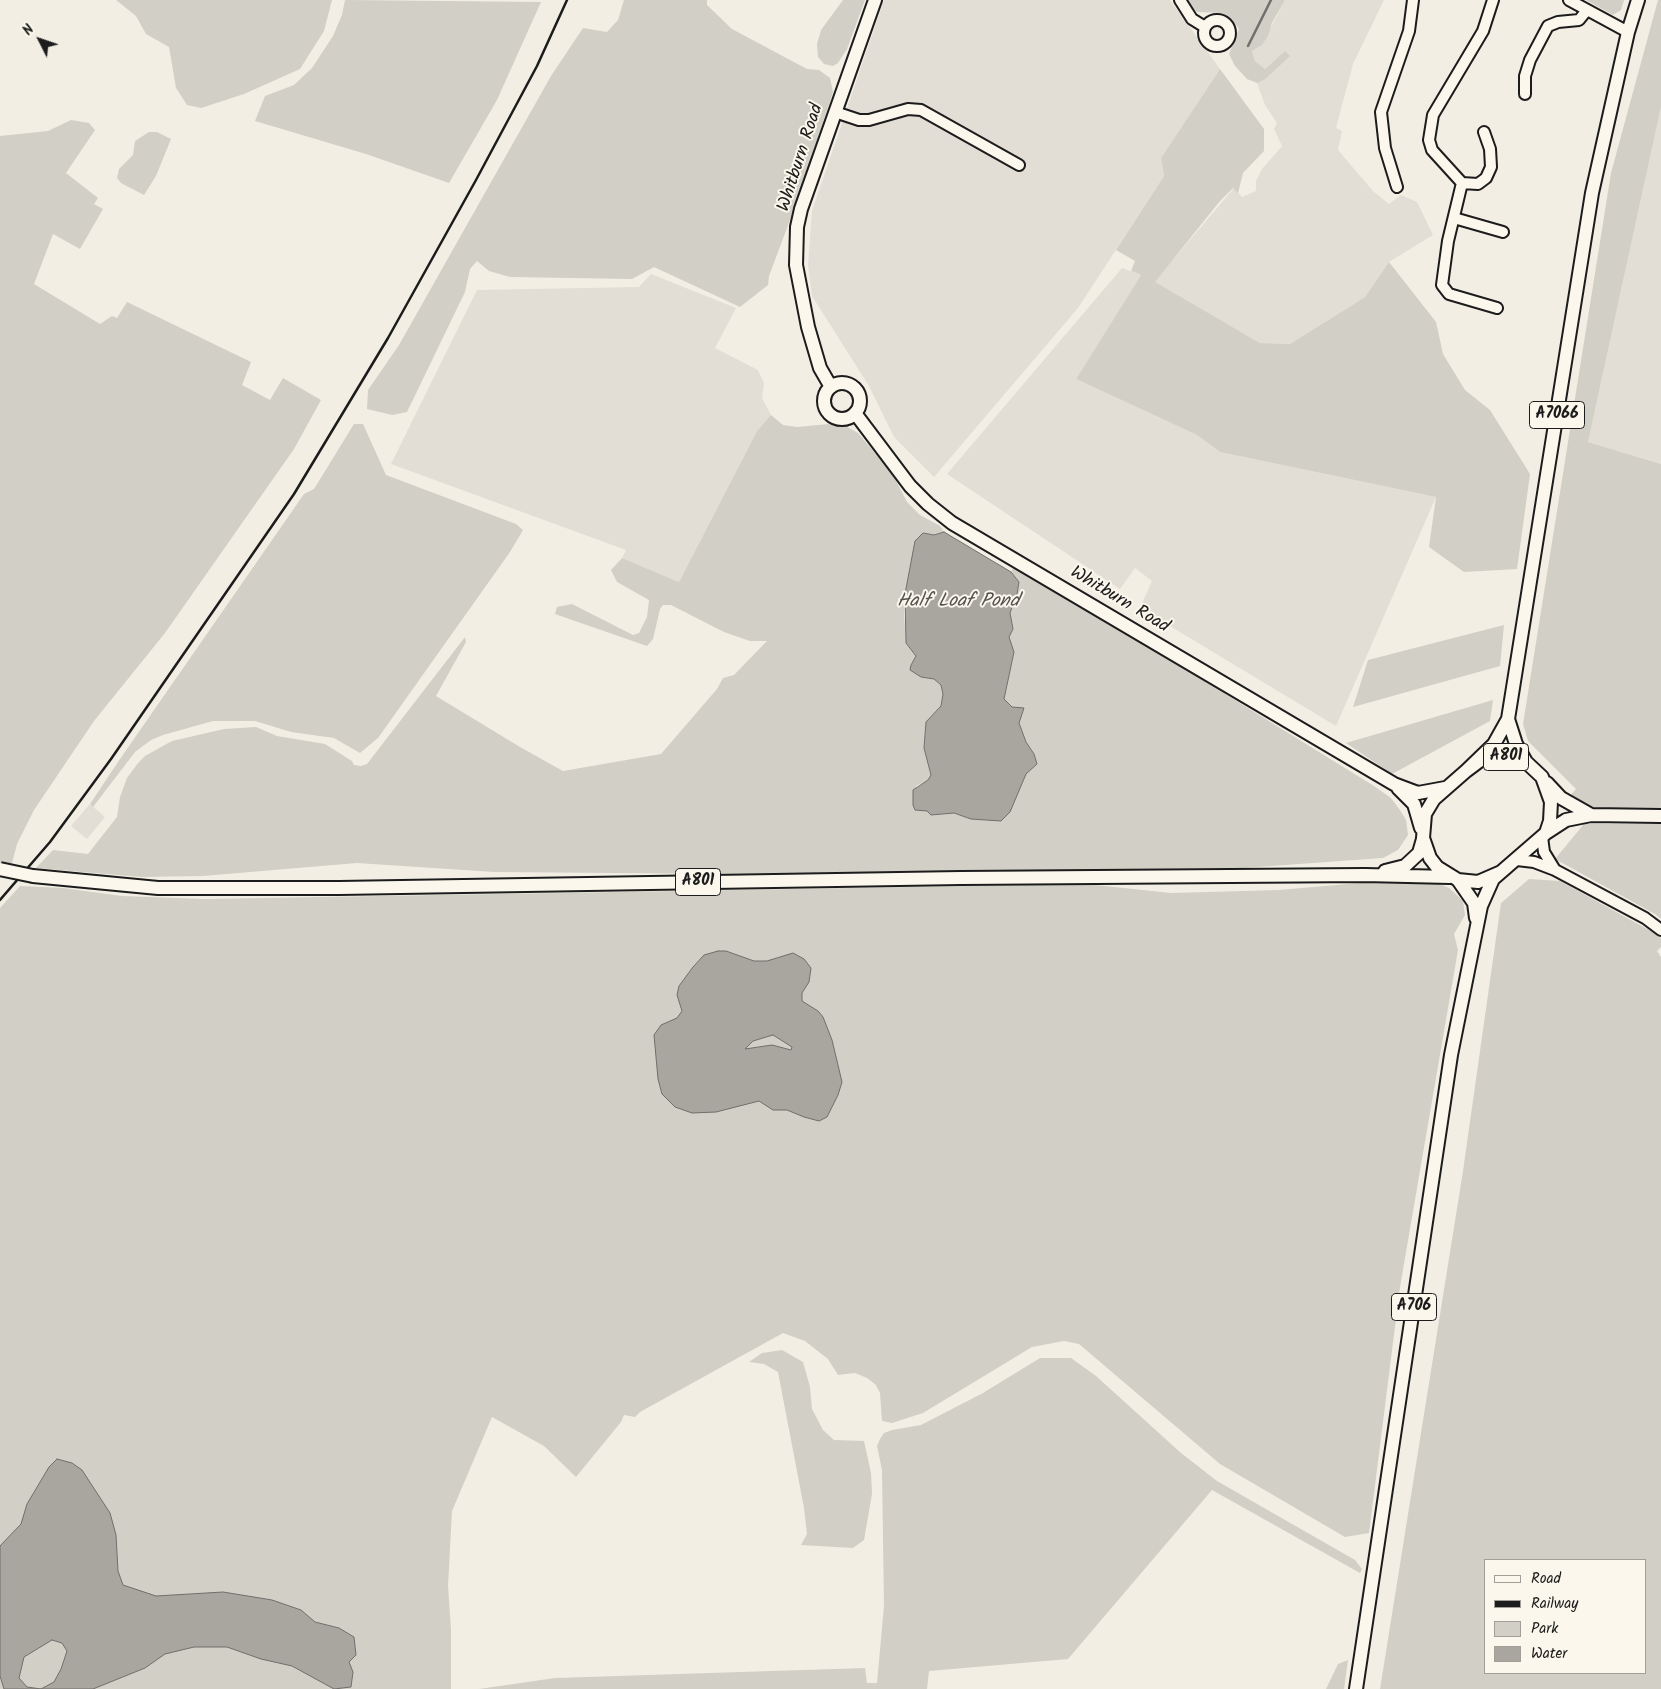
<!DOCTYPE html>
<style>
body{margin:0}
#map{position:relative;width:1661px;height:1689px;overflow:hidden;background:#f2eee4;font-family:Kalam,sans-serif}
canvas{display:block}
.legend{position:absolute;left:1484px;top:1559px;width:162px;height:115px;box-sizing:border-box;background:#fbf7ec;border:1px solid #a29f99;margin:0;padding:6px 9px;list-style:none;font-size:15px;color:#1c1c1c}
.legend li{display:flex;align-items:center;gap:10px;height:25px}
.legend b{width:25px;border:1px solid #a29f99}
.north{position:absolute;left:15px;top:15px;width:50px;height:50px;-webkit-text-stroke:4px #fbf7ec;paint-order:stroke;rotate:311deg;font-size:14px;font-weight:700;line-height:20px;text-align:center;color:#1c1c1c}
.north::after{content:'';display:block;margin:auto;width:18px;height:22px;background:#1c1c1c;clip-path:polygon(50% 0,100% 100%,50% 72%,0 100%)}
</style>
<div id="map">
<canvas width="1661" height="1689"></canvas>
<ul class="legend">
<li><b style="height:6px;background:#fbf7ec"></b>Road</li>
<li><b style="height:6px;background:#1c1c1c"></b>Railway</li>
<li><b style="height:14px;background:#d2cfc6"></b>Park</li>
<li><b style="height:14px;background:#a9a6a0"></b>Water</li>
</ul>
<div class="north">N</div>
</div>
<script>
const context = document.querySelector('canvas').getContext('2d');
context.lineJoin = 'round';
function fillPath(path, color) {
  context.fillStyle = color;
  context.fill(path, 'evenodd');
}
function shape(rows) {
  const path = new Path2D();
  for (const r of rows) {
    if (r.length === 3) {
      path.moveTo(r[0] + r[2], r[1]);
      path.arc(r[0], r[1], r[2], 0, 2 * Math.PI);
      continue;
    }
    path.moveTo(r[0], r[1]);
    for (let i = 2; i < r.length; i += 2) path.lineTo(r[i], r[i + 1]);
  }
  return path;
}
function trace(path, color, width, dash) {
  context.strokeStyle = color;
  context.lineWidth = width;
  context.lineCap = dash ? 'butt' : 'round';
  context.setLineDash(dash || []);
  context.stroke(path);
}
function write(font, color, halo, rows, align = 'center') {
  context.font = font + ' Kalam,sans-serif';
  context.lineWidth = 4;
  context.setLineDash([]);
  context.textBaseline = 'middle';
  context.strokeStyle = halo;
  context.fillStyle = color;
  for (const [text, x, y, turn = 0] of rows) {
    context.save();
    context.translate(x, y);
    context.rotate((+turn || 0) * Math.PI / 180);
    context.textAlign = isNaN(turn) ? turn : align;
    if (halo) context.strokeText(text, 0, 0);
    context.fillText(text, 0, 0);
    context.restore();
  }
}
fillPath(shape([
 [884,0,1170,0,1220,69,1161,158,1164,176,1078,308,934,477,894,437,869,386,812,296,808,265,812,211],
 [1285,0,1384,0,1353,64,1336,128,1342,131,1338,150,1373,191,1389,204,1401,195,1417,202,1433,235,1389,262,1365,297,1290,344,1260,343,1154,282,1234,188,1242,197,1256,191,1256,181,1262,169,1282,146,1274,129,1277,123,1265,105,1257,83,1264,80,1285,51,1265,69,1255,61,1252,51,1262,45],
 [1661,107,1661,464,1588,442],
 [1122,268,1141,275,1076,379,1197,435,1220,452,1436,497,1336,726,1140,608,1152,581,1135,568,1120,589,947,474],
 [651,274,736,308,715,348,758,370,764,383,762,398,771,415,757,431,679,582,622,558,626,550,391,464,477,290,639,287],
 [90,804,105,817,87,839,71,826]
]), '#e2ded5');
fillPath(shape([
 [116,0,332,0,324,31,300,69,244,94,201,108,187,105,176,88,169,47,146,34,136,16],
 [345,0,541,2,497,100,449,183,366,154,255,121,265,96,294,85,312,68,333,36,342,15],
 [624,0,707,0,707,5,732,29,807,69,819,70,830,78,833,92,796,204,769,276,768,285,740,307,654,267,632,279,510,277,489,271,477,261,470,269,465,292,407,412,392,415,367,409,368,390,399,345,551,76,583,28,607,32,618,20],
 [843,0,865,0,847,49,838,63,833,66,824,64,818,57,817,44,821,30],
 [1186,0,1285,0,1272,23,1268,36,1262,45,1252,51,1255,61,1265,69,1285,51,1290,56,1264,80,1257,83,1247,79,1235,66,1229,54,1239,29,1233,21,1222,13,1197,12],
 [1586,0,1624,0,1621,10,1613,15],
 [1658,0,1661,0,1661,107,1588,442,1661,464,1661,809,1597,808,1588,806,1570,796,1576,789,1528,741,1523,724,1611,173],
 [1220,69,1264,129,1264,151,1243,173,1238,193,1233,188,1220,201,1155,282,1260,343,1290,344,1365,297,1389,262,1436,322,1443,354,1465,390,1490,410,1530,474,1517,569,1464,572,1429,547,1436,497,1220,452,1197,435,1076,379,1141,275,1131,271,1135,261,1116,250,1164,176,1161,158],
 [71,120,89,123,95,130,66,173,98,198,94,204,103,209,80,249,53,234,34,284,100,324,112,316,117,318,127,302,251,362,242,385,270,400,283,378,321,400,294,449,165,633,94,721,34,810,17,844,12,863,6,866,0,865,0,136,48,131],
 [149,132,157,132,171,139,156,176,144,195,121,183,117,178,119,169,133,155,135,141],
 [771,415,783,425,797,427,829,424,847,427,858,433,892,473,907,502,920,515,940,526,944,532,934,535,923,533,905,594,904,614,906,643,916,656,911,664,921,677,934,679,941,685,943,694,941,706,926,723,924,748,931,775,929,780,916,786,932,815,954,813,971,819,1018,792,1026,774,1037,764,1034,754,1026,742,1012,707,1004,699,1014,652,1009,637,1013,629,1010,613,1017,594,1019,582,1011,572,1015,564,1374,786,1391,798,1400,810,1406,820,1408,835,1398,850,1383,858,1243,868,731,874,494,872,357,863,203,876,141,877,36,868,53,850,88,854,117,817,120,797,127,778,138,763,145,756,172,741,224,729,256,727,277,736,325,744,352,761,354,765,361,766,367,764,465,637,466,642,436,696,520,747,563,771,661,754,717,689,723,678,734,675,767,641,750,641,724,632,671,605,663,605,660,609,653,639,647,646,555,614,557,607,572,604,633,635,639,633,647,617,649,600,617,582,611,570,622,558,679,582,757,431],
 [354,424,363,424,386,475,516,524,523,530,510,552,378,738,360,753,334,738,291,732,255,721,213,721,163,735,151,740,135,752,93,807,90,804,120,759,304,494,314,489],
 [1504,625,1500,666,1353,707,1368,660],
 [1493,700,1490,721,1392,774,1346,743],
 [1584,824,1661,824,1661,919,1655,914,1555,859],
 [1529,879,1560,881,1658,935,1661,939,1661,947,1657,951,1661,957,1661,1689,1380,1689,1463,1171,1501,903],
 [1485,1560,1645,1560,1645,1673,1485,1673],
 [1359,883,1438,883,1449,888,1463,901,1465,915,1454,934,1458,950,1400,1287,1369,1533,1345,1537,1220,1464,1079,1344,1064,1341,1032,1347,923,1413,892,1423,882,1421,880,1393,876,1385,867,1378,855,1373,838,1375,828,1359,805,1341,783,1333,640,1412,635,1417,624,1415,621,1422,576,1477,544,1446,492,1417,452,1511,448,1586,451,1630,451,1689,0,1689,0,908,20,886,63,888,122,896,204,899,1086,884,1171,893,1279,890],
 [782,1350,803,1362,810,1387,812,1409,823,1430,834,1440,864,1441,871,1473,872,1494,864,1540,853,1548,801,1545,807,1534,804,1508,778,1372,764,1364,749,1362,762,1353],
 [1040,1358,1071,1358,1096,1376,1181,1453,1217,1481,1355,1560,1362,1569,1360,1573,1212,1490,1068,1659,929,1671,927,1689,479,1689,555,1678,865,1668,867,1683,877,1683,884,1606,882,1470,877,1446,880,1439,884,1433,892,1430,921,1425,983,1393],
 [1348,1660,1344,1689,1326,1689,1338,1664]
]), '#d2cfc6');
const water = shape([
 [944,532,1011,572,1019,582,1017,594,1010,613,1013,629,1009,637,1014,652,1004,699,1012,707,1024,708,1019,723,1026,742,1034,754,1037,764,1026,774,1010,812,1001,821,971,819,954,813,931,815,927,811,915,810,913,805,913,790,928,780,931,775,924,748,926,722,941,706,943,694,941,685,934,679,921,677,910,670,911,665,916,656,906,643,905,594,915,541,923,533,934,535,944,532],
 [718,951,726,951,754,961,767,961,793,953,804,959,811,968,809,982,802,993,802,1001,818,1011,823,1017,832,1040,842,1082,838,1095,827,1117,819,1121,804,1117,787,1110,773,1110,759,1101,716,1112,692,1113,675,1107,662,1094,658,1079,654,1035,661,1025,677,1018,682,1011,677,995,679,986,693,967,704,955,718,951],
 [773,1035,792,1047,791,1050,772,1045,745,1049,753,1041,773,1035],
 [57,1459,72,1463,82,1470,110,1513,116,1535,118,1571,123,1585,156,1596,223,1592,272,1600,301,1610,315,1622,339,1628,354,1637,356,1655,349,1662,353,1672,351,1687,334,1689,292,1666,261,1659,227,1647,194,1647,165,1654,145,1668,93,1689,4,1689,0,1676,0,1546,21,1524,27,1504,49,1467,57,1459],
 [52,1640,62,1643,67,1651,61,1669,54,1682,41,1689,27,1687,19,1678,24,1657,52,1640]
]);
fillPath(water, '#a9a6a0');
trace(water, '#716f6b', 1);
trace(shape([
 [1248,46,1271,0]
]), '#716f6b', 2.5);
const minor = shape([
 [1180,0,1192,19,1205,27],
 [1493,0,1483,31,1433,115,1429,140,1432,150,1462,183,1448,241,1442,285,1449,294,1497,308],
 [1569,0,1628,32],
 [1217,33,13],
 [1525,94,1525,76,1530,60,1548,26,1558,22,1579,20,1587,10],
 [835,112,859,120,869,120,908,109,921,110,1019,165],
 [1462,183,1478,184,1486,178,1491,167,1490,149,1484,132],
 [1397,187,1385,148,1381,112,1409,31,1413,0],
 [1454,218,1503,232],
 [1542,837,1544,852,1555,870],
 [1517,860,1534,862,1555,870,1645,918,1661,930]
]);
const major = shape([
 [842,401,18],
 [831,387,820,368,808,327,796,265,797,227,801,209,875,0],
 [855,413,910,486,928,504,952,523,1394,784,1418,793,1445,788],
 [1508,719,1516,744,1526,762],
 [1499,756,1516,758,1526,762,1542,777,1551,802,1550,821,1546,833,1501,872,1478,882,1458,880,1437,867,1430,858,1423,838,1425,814,1434,799,1466,771,1482,759,1499,756],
 [1466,771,1494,744,1508,719,1592,193,1628,32,1638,0],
 [1547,783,1561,798,1591,815],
 [1398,788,1414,804,1421,828],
 [1546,833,1566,820,1591,815,1661,816],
 [1385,871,1405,866,1419,853,1423,839],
 [33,876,158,888,339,888,961,878,1365,875,1450,877],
 [1458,880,1474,903,1476,918],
 [1356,1689,1451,1055,1481,906,1493,879,1508,866]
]);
trace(minor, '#1c1c1c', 14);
trace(major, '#1c1c1c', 16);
trace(minor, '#fbf7ec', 10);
trace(major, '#fbf7ec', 12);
trace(shape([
 [0,900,50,842,111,759,294,494,388,338,476,180,537,66,567,0]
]), '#1c1c1c', 2.5);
const majorBridge = shape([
 [0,869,33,876]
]);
trace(majorBridge, '#1c1c1c', 16, []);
trace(majorBridge, '#fbf7ec', 12);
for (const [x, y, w] of [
 [1557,415,55],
 [1506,757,45],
 [698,882,45],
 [1414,1307,45]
]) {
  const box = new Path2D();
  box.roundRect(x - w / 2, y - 13.5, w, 27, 4);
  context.fillStyle = '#fbf7ec';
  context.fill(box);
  trace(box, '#1c1c1c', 1);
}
write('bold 16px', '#1c1c1c', null, [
 ["A7066",1557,415],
 ["A801",1506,757],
 ["A801",698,882],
 ["A706",1414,1307]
]);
write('18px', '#1c1c1c', '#fbf7ec', [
 ["Whitburn Road",802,158,-72],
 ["Whitburn Road",1119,601,31]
]);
write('italic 19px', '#545351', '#fbf7ec', [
 ["Half Loaf Pond",958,603]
]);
</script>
